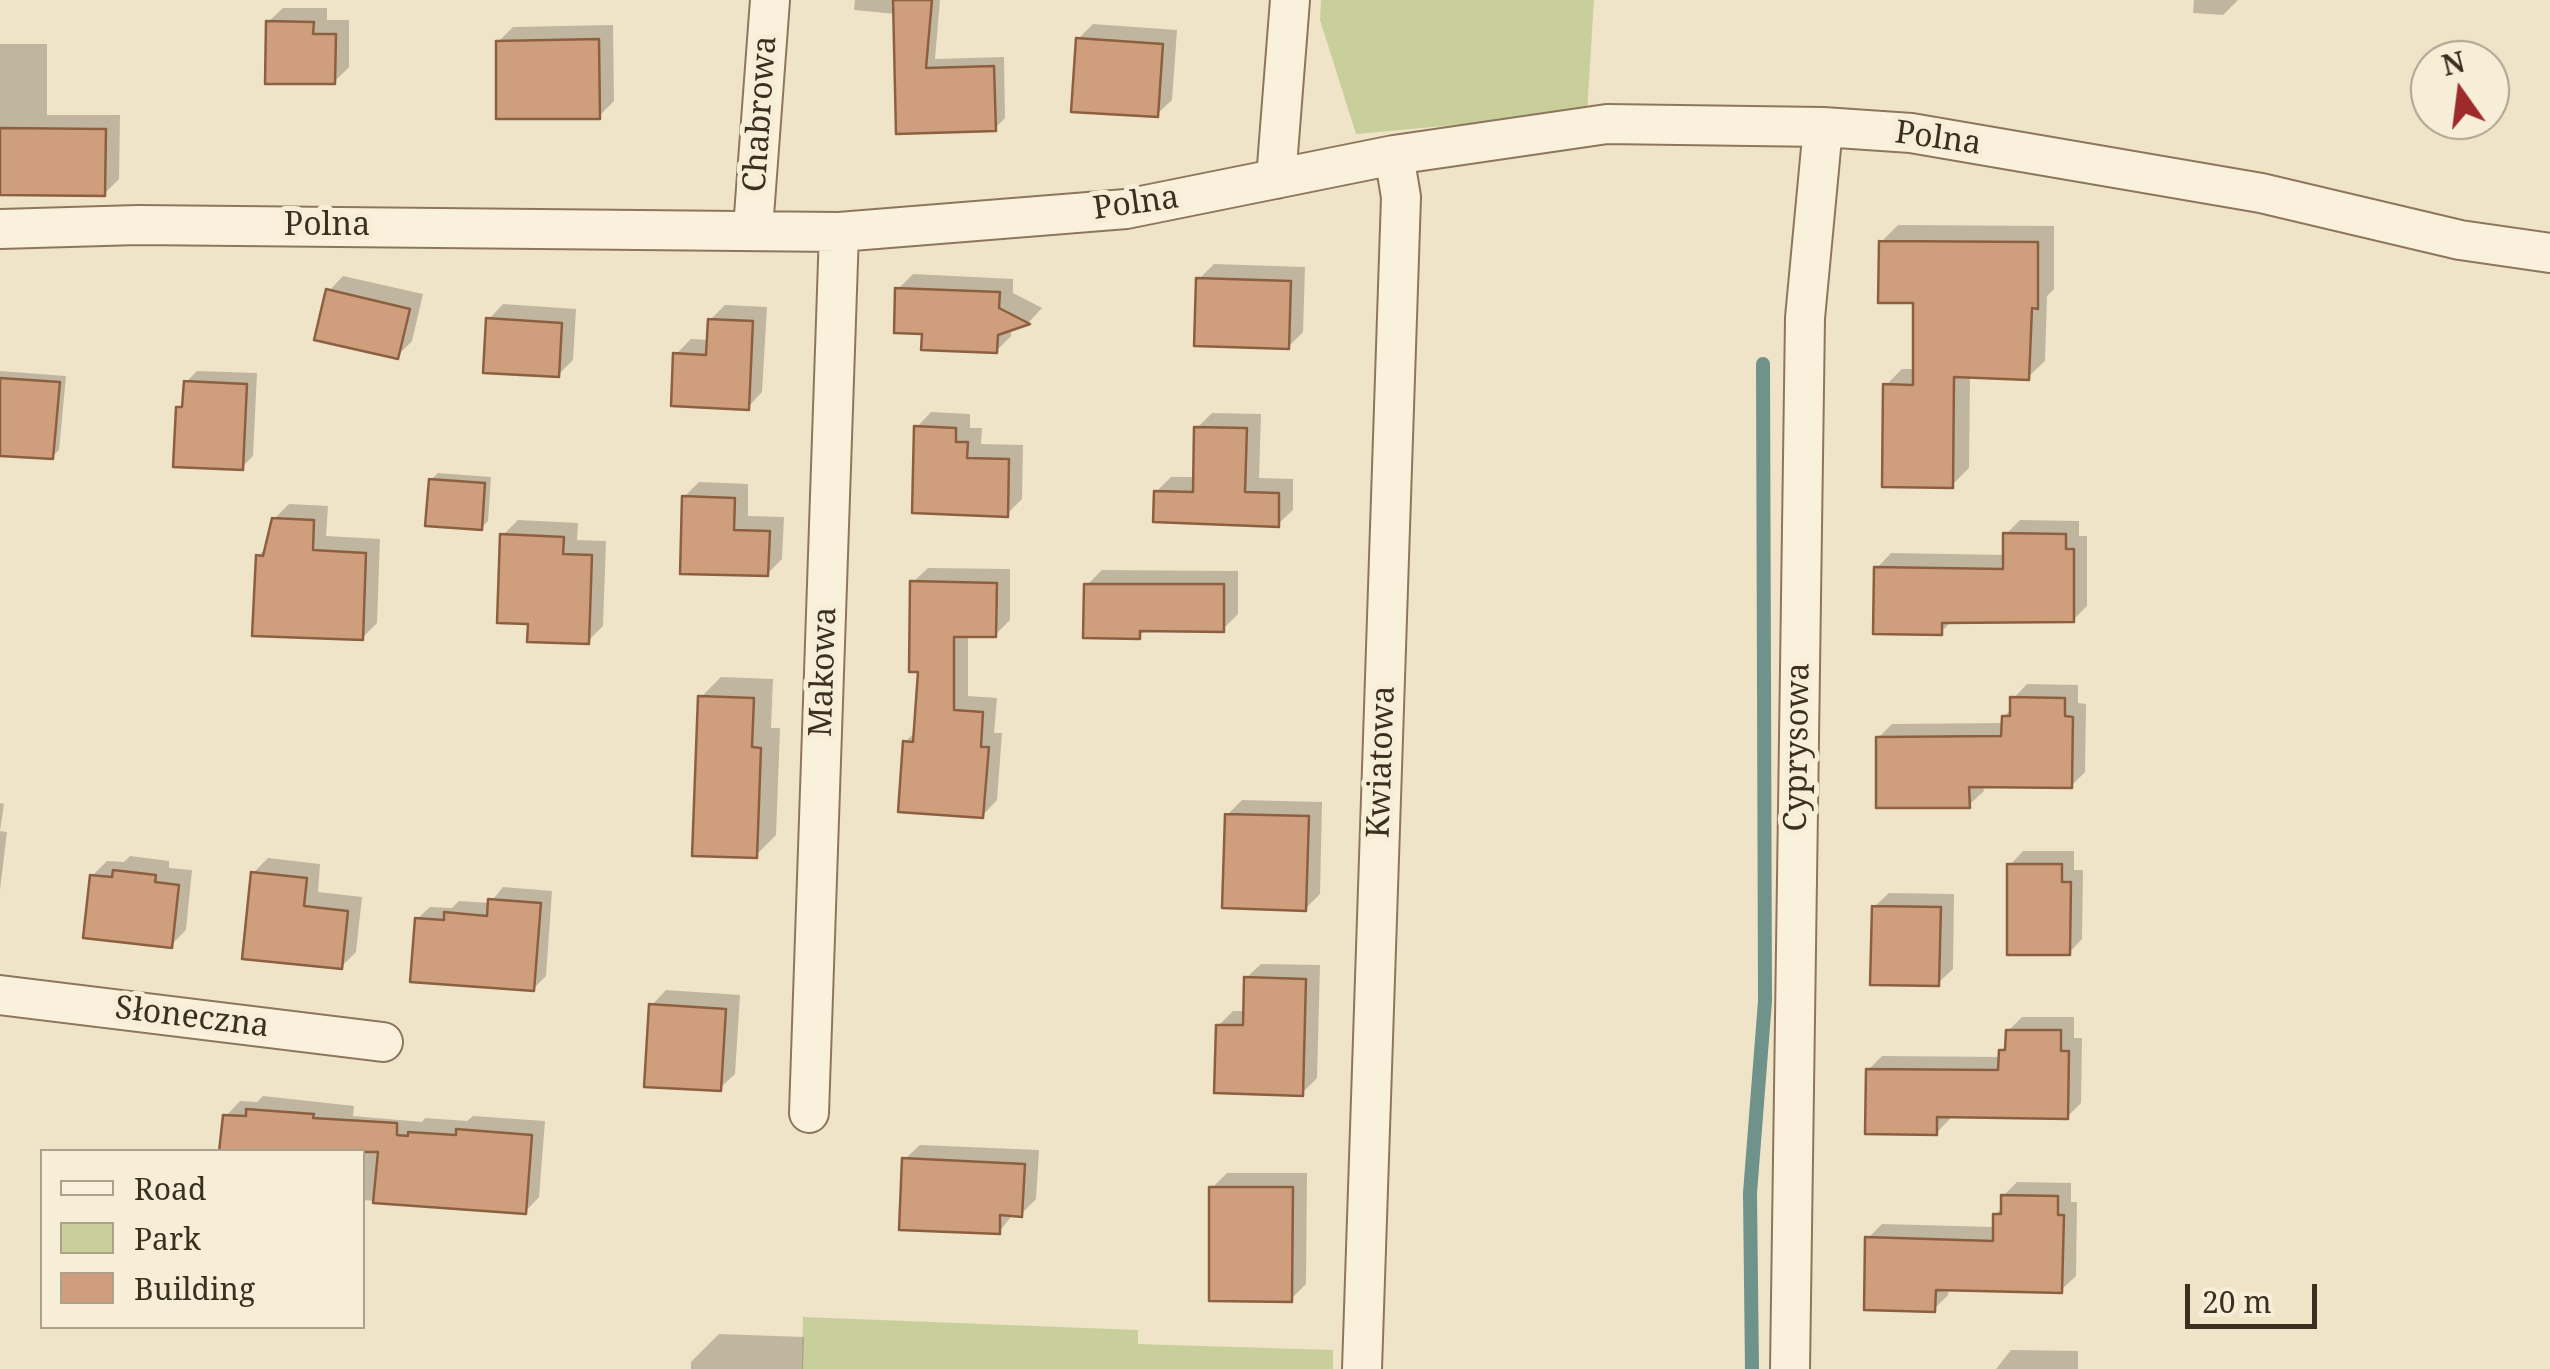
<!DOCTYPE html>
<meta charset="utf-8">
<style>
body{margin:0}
#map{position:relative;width:2550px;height:1369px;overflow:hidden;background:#f0e4c8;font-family:"Noto Serif",serif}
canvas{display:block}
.legend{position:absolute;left:40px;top:1149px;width:325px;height:180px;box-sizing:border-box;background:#f7eed8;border:2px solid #ada18e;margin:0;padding:12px 18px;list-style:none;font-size:30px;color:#3d2e20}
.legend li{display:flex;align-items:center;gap:20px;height:50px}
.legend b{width:50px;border:2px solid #ada18e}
.north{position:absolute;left:2410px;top:40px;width:100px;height:100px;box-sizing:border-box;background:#f7eed8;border:2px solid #ada18e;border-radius:50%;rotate:346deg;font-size:28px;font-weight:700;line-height:40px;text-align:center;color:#3d2e20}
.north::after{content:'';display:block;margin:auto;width:35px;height:45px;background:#9e2a2b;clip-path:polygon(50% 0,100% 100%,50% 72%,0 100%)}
.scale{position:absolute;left:2185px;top:1284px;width:132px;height:45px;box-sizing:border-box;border:5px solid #3d2e20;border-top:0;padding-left:12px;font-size:30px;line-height:35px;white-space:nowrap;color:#3d2e20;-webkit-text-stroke:8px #f7eed8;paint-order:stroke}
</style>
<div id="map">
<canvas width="2550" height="1369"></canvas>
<ul class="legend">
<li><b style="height:12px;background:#faf1dc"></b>Road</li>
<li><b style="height:28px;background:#c9cf9b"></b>Park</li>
<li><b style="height:28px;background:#cf9f7d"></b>Building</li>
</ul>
<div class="north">N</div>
<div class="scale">20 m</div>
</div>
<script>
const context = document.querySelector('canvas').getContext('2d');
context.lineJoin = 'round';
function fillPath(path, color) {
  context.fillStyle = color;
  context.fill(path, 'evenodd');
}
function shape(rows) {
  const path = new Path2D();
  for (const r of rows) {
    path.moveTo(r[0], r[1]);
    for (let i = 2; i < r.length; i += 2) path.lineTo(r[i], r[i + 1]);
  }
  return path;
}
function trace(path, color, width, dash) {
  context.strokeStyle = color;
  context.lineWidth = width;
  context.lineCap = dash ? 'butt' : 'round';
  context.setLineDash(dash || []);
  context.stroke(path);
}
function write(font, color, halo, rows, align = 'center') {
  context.font = font + ' "Noto Serif",serif';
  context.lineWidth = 10;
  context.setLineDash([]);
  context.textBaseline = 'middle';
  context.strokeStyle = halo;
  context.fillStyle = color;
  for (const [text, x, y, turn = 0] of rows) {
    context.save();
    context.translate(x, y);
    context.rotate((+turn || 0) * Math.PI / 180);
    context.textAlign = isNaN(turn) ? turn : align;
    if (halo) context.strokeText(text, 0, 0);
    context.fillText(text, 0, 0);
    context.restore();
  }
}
fillPath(shape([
 [1321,0,1594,0,1587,113,1356,134,1320,20],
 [803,1317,1138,1330,1138,1344,1333,1350,1333,1369,802,1369]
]), '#c9cf9b');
fillPath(shape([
 [855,0,940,0,935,59,1004,57,1005,118,995,128,899,131,896,14,854,10],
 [2194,0,2238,0,2223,15,2193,13],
 [283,8,327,8,327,20,349,20,349,67,334,82,268,22],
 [1093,24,1177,30,1172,100,1157,114,1078,39],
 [613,25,614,101,599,116,498,42,513,27],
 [0,44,47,44,47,115,120,115,119,179,104,194,0,193],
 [1898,225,2054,226,2054,289,2047,296,2045,361,2028,377,1970,375,1969,468,1952,485,1885,386,1902,369,1915,369,1916,301,1881,242],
 [1214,264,1305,267,1303,332,1288,347,1199,279],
 [913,274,1013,279,1013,293,1042,308,1029,322,1011,328,1011,336,996,351,924,332,898,289],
 [343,276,423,294,412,341,397,356,329,291],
 [503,304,576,309,573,360,558,375,489,319],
 [725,305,767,307,762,392,748,407,676,354,691,339,709,340,710,320],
 [0,371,66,376,59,450,52,457,0,453],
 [197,371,257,373,253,456,242,467,179,408,185,402,186,382],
 [931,412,970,414,970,428,982,428,981,444,1023,445,1022,499,1007,514,917,427],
 [1212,413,1261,414,1259,478,1293,479,1293,510,1278,524,1156,492,1171,477,1196,477,1197,428],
 [438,473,491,477,488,521,481,528,431,480],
 [699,482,748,484,748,516,784,517,782,559,767,574,684,497],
 [289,504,328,506,326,536,380,539,377,623,362,638,258,556,268,546,274,519],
 [518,520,578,523,577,540,606,541,603,626,588,641,531,622,503,535],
 [2020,520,2079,521,2079,536,2087,536,2087,606,2073,620,1953,620,1941,632,1877,568,1891,553,2006,555,2006,534],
 [928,568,1010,569,1010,620,995,635,968,635,968,696,997,698,994,733,1002,733,997,800,983,815,905,742,916,731,921,670,913,582],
 [1102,570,1238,571,1238,614,1223,629,1147,628,1139,636,1087,585],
 [721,677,773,679,771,728,780,728,776,835,756,855,701,697],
 [2027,684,2078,685,2078,703,2086,704,2085,772,2071,786,1983,785,1984,791,1969,805,1878,738,1892,724,2004,723,2004,717,2012,708,2013,699],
 [1242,800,1322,802,1320,894,1305,909,1227,815],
 [0,803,4,804,0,831,7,832,0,890],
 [2023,851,2074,851,2074,870,2083,870,2082,939,2069,953,2010,865],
 [130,856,169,861,169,868,192,870,186,930,171,945,92,876,107,861,124,862],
 [268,858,320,864,318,892,362,897,356,952,341,967,253,873],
 [503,887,552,891,546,976,533,989,417,919,430,907,452,908,459,901,490,903],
 [1889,893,1954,894,1953,969,1938,983,1874,907],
 [1261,964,1320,965,1317,1078,1302,1093,1218,1026,1233,1011,1246,1011,1246,978],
 [666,990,740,995,735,1074,720,1088,652,1005],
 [2022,1017,2074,1017,2074,1038,2082,1038,2081,1103,2067,1117,1950,1114,1950,1119,1936,1133,1868,1070,1882,1056,2001,1057,2001,1051,2008,1044,2008,1031],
 [263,1096,354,1106,353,1116,422,1122,425,1118,467,1121,473,1116,545,1121,539,1197,525,1212,362,1200,362,1152,226,1116,240,1101,257,1102],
 [920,1145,1039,1150,1036,1199,1021,1214,1014,1213,999,1232,905,1159],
 [1227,1173,1307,1173,1306,1284,1291,1299,1212,1188],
 [2017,1182,2071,1183,2071,1202,2077,1202,2076,1276,2061,1290,1949,1288,1948,1295,1934,1309,1868,1238,1882,1224,1995,1227,1995,1215,2003,1207,2003,1196],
 [719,1334,804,1337,803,1369,691,1369,691,1362],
 [2011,1350,2078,1351,2078,1369,1996,1369]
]), '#0003');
trace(shape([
 [1752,1369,1750,1193,1765,1001,1763,364]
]), '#6f938a', 14);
const building = shape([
 [893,0,932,0,926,68,994,66,996,131,896,134,893,0],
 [266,21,314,22,313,34,336,34,335,84,265,84,266,21],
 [1076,38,1163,44,1158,117,1071,112,1076,38],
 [599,39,600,119,496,119,496,41,599,39],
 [0,128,106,129,105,196,0,195,0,128],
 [1879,241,2038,242,2038,309,2032,308,2029,380,1954,377,1953,488,1882,487,1883,384,1913,385,1913,303,1878,303,1879,241],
 [1196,278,1291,281,1289,349,1194,346,1196,278],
 [895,288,1000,292,999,308,1030,324,998,335,997,353,921,350,922,334,894,333,895,288],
 [326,289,410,309,398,359,314,340,326,289],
 [486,318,562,323,559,377,483,373,486,318],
 [708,319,753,321,749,410,671,406,673,353,706,355,708,319],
 [0,378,60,382,53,459,0,456,0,378],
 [184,381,247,384,243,470,173,467,176,407,182,407,184,381],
 [914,426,956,428,956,442,968,442,967,458,1009,459,1008,517,912,513,914,426],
 [1194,427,1247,428,1245,492,1279,493,1279,527,1153,522,1154,491,1193,492,1194,427],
 [429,479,485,483,482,530,425,526,429,479],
 [682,496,735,498,734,530,770,531,768,576,680,574,682,496],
 [272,518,314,520,313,550,366,553,363,640,252,636,256,555,263,556,272,518],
 [2003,533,2066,534,2066,549,2074,549,2074,622,1942,623,1942,635,1873,634,1874,567,2003,569,2003,533],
 [500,534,564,537,563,554,592,555,589,644,527,642,528,624,497,623,500,534],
 [910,581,997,583,996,637,954,637,954,710,983,712,981,747,989,747,983,818,898,812,903,741,913,742,918,672,909,672,910,581],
 [1084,584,1224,584,1224,632,1140,631,1140,639,1083,638,1084,584],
 [698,696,754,698,752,747,761,748,757,858,692,856,698,696],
 [2010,697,2065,698,2065,716,2073,717,2072,788,1969,787,1970,808,1876,808,1876,737,2001,736,2002,716,2010,716,2010,697],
 [1225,814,1309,816,1306,911,1222,908,1225,814],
 [2007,864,2062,864,2062,882,2071,882,2070,955,2007,955,2007,864],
 [113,870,156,875,155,882,179,885,172,948,83,938,90,875,112,877,113,870],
 [251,872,307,878,304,906,348,911,342,969,242,959,251,872],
 [488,899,541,903,534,991,410,982,415,918,444,920,444,912,487,916,488,899],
 [1872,906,1941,907,1939,986,1870,985,1872,906],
 [1244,977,1306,979,1303,1096,1214,1093,1216,1025,1243,1025,1244,977],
 [649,1004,726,1009,721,1091,644,1087,649,1004],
 [2006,1030,2061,1030,2061,1051,2069,1051,2068,1119,1937,1117,1937,1135,1865,1134,1866,1069,1998,1070,1999,1050,2005,1050,2006,1030],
 [246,1109,314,1114,313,1118,397,1123,397,1135,408,1136,408,1132,456,1135,456,1129,532,1135,526,1214,373,1203,378,1152,219,1152,223,1115,246,1116,246,1109],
 [902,1158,1025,1164,1022,1217,1000,1215,1000,1234,899,1230,902,1158],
 [1209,1187,1293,1187,1292,1302,1209,1301,1209,1187],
 [2001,1195,2058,1196,2058,1215,2064,1215,2062,1293,1936,1290,1935,1312,1864,1310,1865,1237,1993,1241,1993,1214,2001,1214,2001,1195]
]);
fillPath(building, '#cf9f7d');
trace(building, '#8d5f41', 2.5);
const street = shape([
 [1276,179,1290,0],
 [0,229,138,225,839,232,1126,209,1394,155,1607,124,1823,127,1911,133,2261,193,2460,240,2550,253],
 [753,229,770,0],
 [0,995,383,1042],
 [809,1113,839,232],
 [1362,1369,1401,197,1394,155],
 [1790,1369,1805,318,1823,127]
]);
trace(street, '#8d765c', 42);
trace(street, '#faf1dc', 38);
write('32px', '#3d2e20', '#f7eed8', [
 ["Chabrowa",761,114,-86],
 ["Polna",1938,139,8],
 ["Polna",1136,204,-8],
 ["Polna",327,226],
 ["Makowa",824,672,-88],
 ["Cyprysowa",1798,747,-89],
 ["Kwiatowa",1382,762,-88],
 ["Słoneczna",192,1018,7]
]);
</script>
